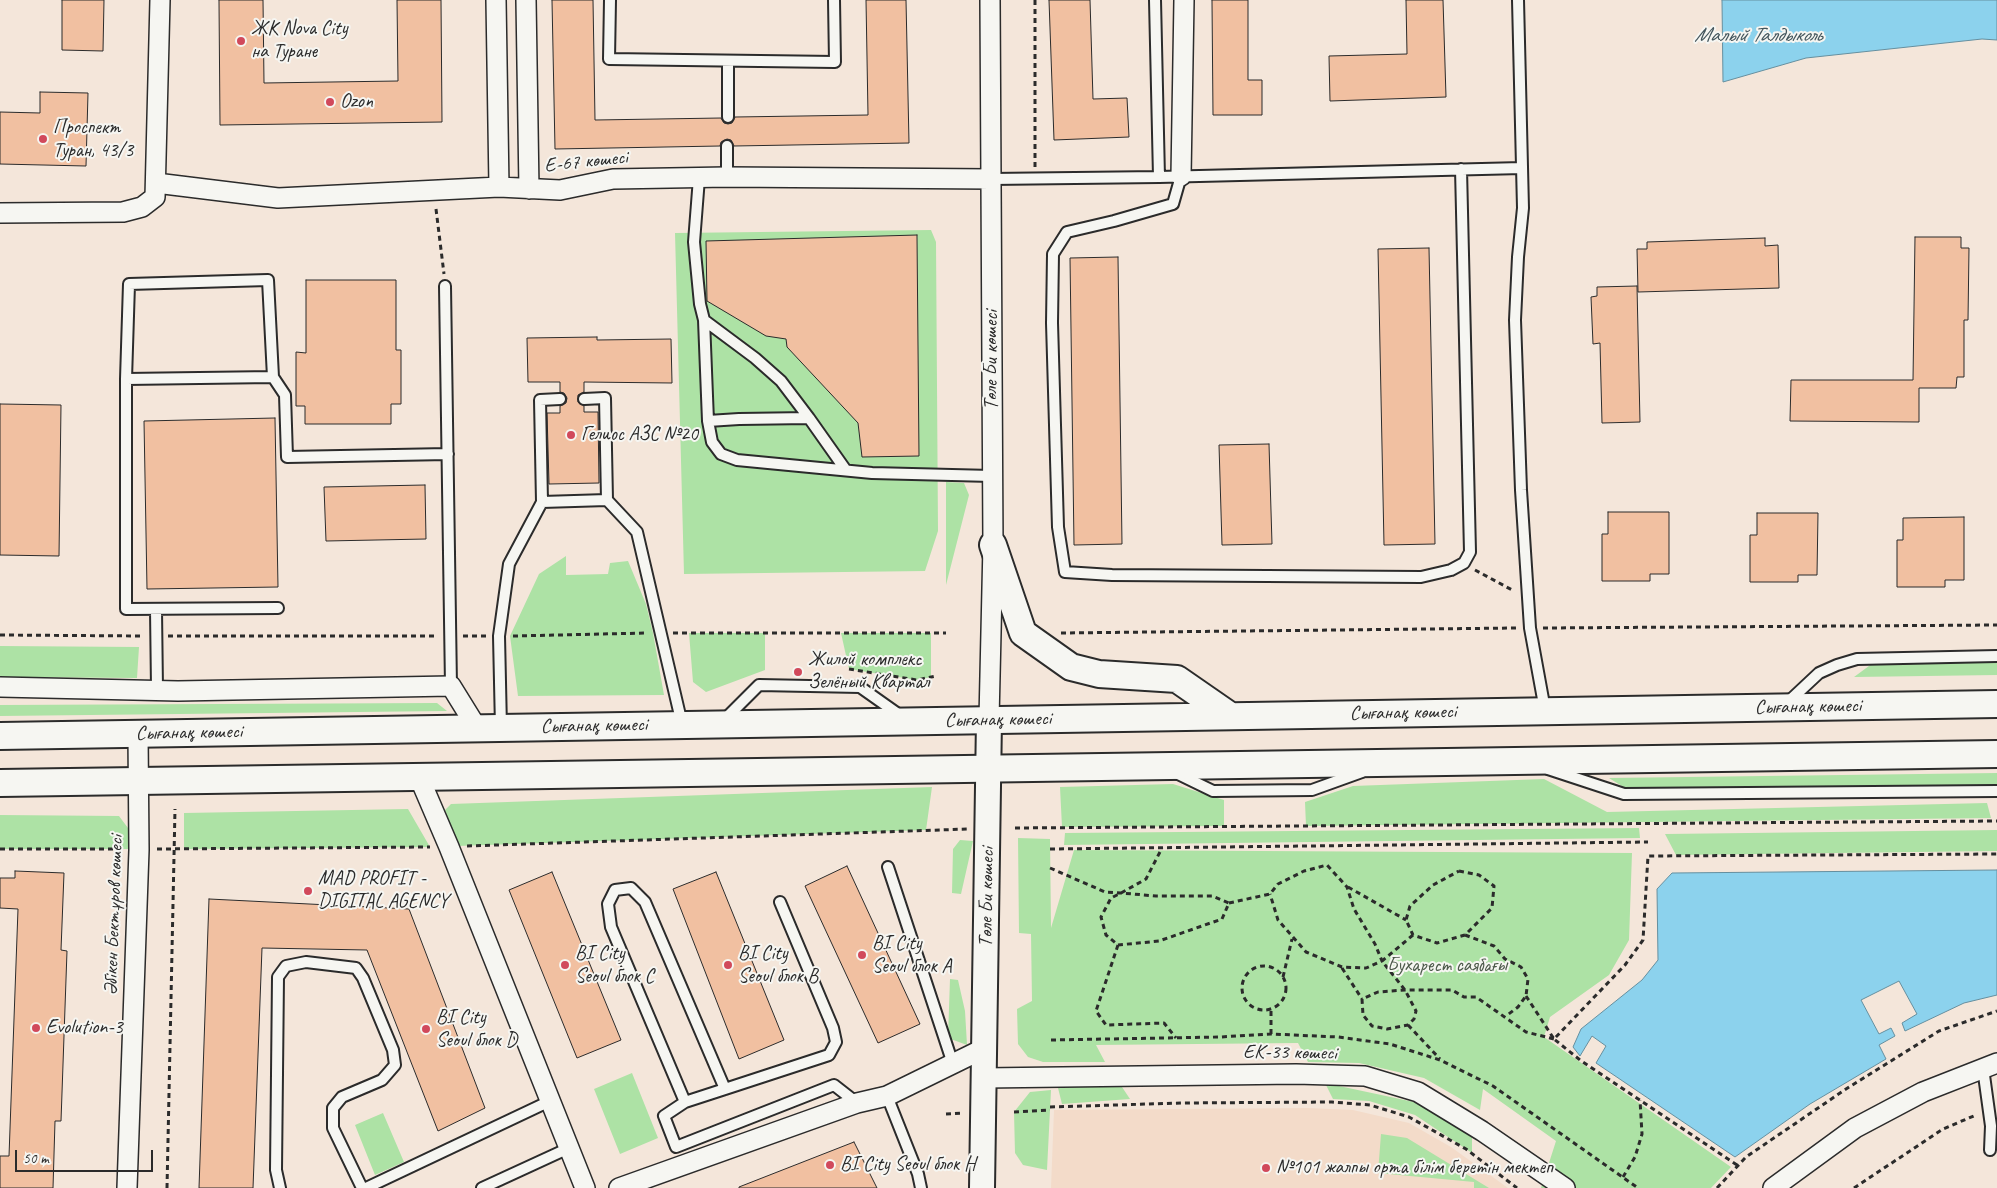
<!DOCTYPE html>
<meta charset="utf-8">
<style>
body{margin:0}
#map{position:relative;width:1997px;height:1188px;overflow:hidden;background:#f4e6da;font-family:Caveat,sans-serif}
canvas{display:block}
.scale{position:absolute;left:15px;top:1150px;width:138px;height:22px;box-sizing:border-box;border:2px solid #2b2b2b;border-top:0;padding-left:6px;font-size:15px;line-height:18px;white-space:nowrap;color:#2b2b2b;-webkit-text-stroke:4px #f6f6f2;paint-order:stroke}
</style>
<div id="map">
<canvas width="1997" height="1188"></canvas>
<div class="scale">50 m</div>
</div>
<script>
const context = document.querySelector('canvas').getContext('2d');
context.lineJoin = 'round';
function fillPath(path, color) {
  context.fillStyle = color;
  context.fill(path, 'evenodd');
}
function shape(rows) {
  const path = new Path2D();
  for (const r of rows) {
    if (r.length === 3) {
      path.moveTo(r[0] + r[2], r[1]);
      path.arc(r[0], r[1], r[2], 0, 2 * Math.PI);
      continue;
    }
    path.moveTo(r[0], r[1]);
    for (let i = 2; i < r.length; i += 2) path.lineTo(r[i], r[i + 1]);
  }
  return path;
}
function trace(path, color, width, dash) {
  context.strokeStyle = color;
  context.lineWidth = width;
  context.lineCap = dash ? 'butt' : 'round';
  context.setLineDash(dash || []);
  context.stroke(path);
}
function write(font, color, halo, rows, align = 'center') {
  context.font = font + ' Caveat,sans-serif';
  context.lineWidth = 4;
  context.setLineDash([]);
  context.textBaseline = 'middle';
  context.strokeStyle = halo;
  context.fillStyle = color;
  for (const [text, x, y, turn = 0] of rows) {
    context.save();
    context.translate(x, y);
    context.rotate((+turn || 0) * Math.PI / 180);
    context.textAlign = isNaN(turn) ? turn : align;
    if (halo) context.strokeText(text, 0, 0);
    context.fillText(text, 0, 0);
    context.restore();
  }
}
fillPath(shape([
 [1308,1108,1353,1110,1409,1123,1451,1147,1508,1188,1051,1188,1054,1110]
]), '#f3dbc9');
fillPath(shape([
 [931,230,936,242,938,531,925,571,684,574,675,233],
 [946,482,964,483,969,495,946,585],
 [566,556,566,575,608,574,610,563,628,561,646,604,653,633,664,695,518,696,510,636,539,574],
 [689,633,765,633,765,670,706,692,693,682],
 [841,633,931,633,931,677,917,680,849,669],
 [0,646,139,647,137,678,0,677],
 [1997,662,1997,675,1854,677,1873,663],
 [437,703,447,711,0,716,0,705],
 [1997,773,1997,785,1625,788,1609,778],
 [1544,779,1607,812,1987,803,1991,818,1306,826,1305,802,1353,786],
 [1173,784,1224,800,1224,826,1062,827,1060,787],
 [932,787,926,830,457,846,445,810,451,804],
 [408,809,430,847,184,849,184,813],
 [0,815,119,816,128,828,132,849,0,849],
 [1639,828,1640,838,1064,845,1065,833],
 [1997,830,1997,851,1676,855,1665,834],
 [1018,838,1050,839,1051,928,1074,850,1632,853,1629,940,1609,975,1550,1017,1544,1037,1731,1167,1711,1188,1541,1188,1556,1141,1483,1089,1480,1110,1424,1078,1359,1063,1308,1062,1298,1043,1096,1045,1105,1062,1043,1062,1028,1057,1018,1044,1017,1009,1032,1001,1031,934,1019,933],
 [960,840,973,841,961,894,952,893,953,849],
 [950,979,958,980,965,1011,967,1045,948,1038],
 [632,1073,658,1138,620,1154,594,1089],
 [1325,1083,1414,1102,1472,1133,1472,1153,1415,1115,1369,1101,1333,1099],
 [1057,1084,1120,1084,1130,1099,1062,1104],
 [1051,1090,1047,1170,1023,1165,1015,1153,1014,1112,1030,1092],
 [383,1113,404,1162,375,1175,355,1125],
 [1381,1134,1407,1138,1489,1188,1474,1188,1474,1182,1378,1173]
]), '#ade2a5');
const water = shape([
 [1722,0,1997,0,1997,40,1982,39,1806,58,1723,82,1722,0],
 [1997,870,1997,995,1964,1003,1905,1031,1902,1023,1917,1014,1899,981,1861,1000,1879,1034,1891,1028,1895,1036,1879,1045,1886,1059,1810,1104,1735,1157,1596,1063,1606,1046,1592,1036,1580,1056,1573,1047,1581,1029,1642,980,1658,960,1657,889,1672,873,1997,870]
]);
fillPath(water, '#8cd2ed');
trace(water, '#658f9f', 1);
const building = shape([
 [62,0,104,0,103,51,62,50,62,0],
 [219,0,263,0,264,83,398,81,397,0,441,0,442,122,220,125,219,0],
 [552,0,593,0,595,120,721,118,724,123,728,124,732,123,735,117,868,115,866,0,906,0,909,143,734,146,731,140,727,139,721,142,720,146,555,149,552,0],
 [1049,0,1090,0,1093,99,1127,98,1129,137,1054,140,1049,0],
 [1212,0,1248,0,1248,80,1262,80,1262,115,1213,115,1212,0],
 [1406,0,1443,0,1446,97,1330,101,1329,56,1407,54,1406,0],
 [40,92,88,93,86,166,0,164,0,112,40,113,40,92],
 [917,235,919,456,862,457,858,423,787,347,786,339,766,336,707,301,706,241,917,235],
 [1915,237,1961,237,1961,248,1969,248,1968,320,1964,320,1964,377,1957,377,1956,388,1919,388,1919,422,1790,421,1791,380,1913,380,1915,237],
 [1765,238,1765,246,1778,245,1779,288,1638,292,1637,249,1647,249,1647,242,1765,238],
 [1429,248,1435,544,1384,545,1378,249,1429,248],
 [1118,257,1122,544,1074,545,1070,258,1118,257],
 [306,280,396,280,396,350,401,350,401,404,391,404,391,424,305,424,305,406,296,406,296,352,306,353,306,280],
 [1637,286,1640,422,1602,423,1600,343,1593,344,1591,297,1597,296,1597,287,1637,286],
 [597,337,597,340,671,339,672,383,584,382,584,392,578,395,578,402,584,406,584,412,598,412,599,483,549,484,547,413,560,413,560,406,566,403,567,398,564,393,560,392,560,382,528,382,527,338,597,337],
 [0,404,61,405,59,556,0,555,0,404],
 [275,418,278,587,147,589,144,421,275,418],
 [1269,444,1272,544,1222,545,1219,445,1269,444],
 [425,485,426,539,326,541,324,487,425,485],
 [1608,512,1669,512,1669,574,1650,574,1650,581,1602,581,1602,534,1608,534,1608,512],
 [1757,513,1818,513,1817,575,1798,575,1798,582,1750,582,1750,535,1757,535,1757,513],
 [1964,517,1964,580,1945,580,1945,587,1897,587,1897,540,1903,540,1903,518,1964,517],
 [847,866,920,1024,878,1043,805,886,847,866],
 [15,871,64,873,61,950,67,951,61,1121,55,1121,53,1188,0,1188,0,1156,9,1156,18,909,0,908,0,878,15,878,15,871],
 [552,872,621,1040,577,1058,509,890,552,872],
 [716,872,784,1040,739,1059,673,889,716,872],
 [209,899,409,909,485,1108,438,1131,367,950,262,948,253,1188,199,1188,209,899],
 [854,1142,877,1188,739,1188,739,1187,854,1142]
]);
fillPath(building, '#f1c0a1');
trace(building, '#2b2b2b', 1);
const service = shape([
 [610,0,609,59,835,62,834,0],
 [1518,0,1523,208,1518,257,1515,320,1521,490,1530,628,1545,710],
 [728,61,728,117],
 [1181,176,1173,204,1114,221,1067,232,1053,254,1052,323,1058,527,1065,572,1112,575,1421,577,1451,570,1464,563,1470,552,1461,169],
 [727,177,727,146],
 [1159,177,1522,168],
 [699,178,694,242,700,304,704,320,755,358,781,381,809,418],
 [991,179,1159,177,1155,0],
 [445,286,451,686],
 [704,320,708,421],
 [273,377,285,395,287,457,448,454],
 [126,379,273,377,268,280,129,284,126,379,126,609,278,608],
 [584,399,605,398,607,500],
 [845,469,809,418,739,419,708,421,712,442,721,454,737,460,872,473,992,476],
 [542,502,540,400,560,399],
 [156,610,157,689],
 [1787,703,1819,673,1837,665,1857,659,1997,656],
 [724,720,759,685,860,687,901,716],
 [501,728,499,636,509,564,542,502,607,500,637,532,682,724],
 [1548,769,1624,794,1997,791],
 [1176,773,1213,791,1312,790,1362,772],
 [888,867,953,1064],
 [1983,1068,1991,1126,1990,1150],
 [725,1089,829,1055,836,1042,833,1028,780,902],
 [887,1096,918,1174,921,1188],
 [685,1102,611,927,608,904,615,890,631,888,645,902,725,1089,685,1102,664,1116,676,1147,834,1085,857,1103],
 [280,1188,276,1170,278,977,286,966,306,962,356,968,363,978,393,1050,395,1065,382,1080,342,1097,333,1108,333,1128,362,1188],
 [366,1188,550,1101],
 [482,1188,569,1148]
]);
const minor = shape([
 [496,0,499,187],
 [526,0,529,189],
 [1181,176,1184,0],
 [156,183,278,198,499,187,560,190,613,179,727,177,991,179],
 [0,213,123,212,142,207,155,197,160,0],
 [0,687,178,691,451,686,477,728],
 [989,719,993,545,990,0],
 [419,777,449,847,585,1188],
 [984,1078,1296,1074,1365,1076,1418,1092,1482,1131,1565,1188],
 [127,1188,139,850,138,734],
 [619,1188,857,1103,887,1096,985,1048],
 [1773,1188,1855,1128,1923,1092,1997,1063]
]);
const tertiary = shape([
 [982,1188,989,719]
]);
const secondary = shape([
 [993,545,1023,633,1071,667,1099,674,1177,679,1229,715],
 [0,736,1997,704],
 [0,783,1997,754]
]);
trace(service, '#2b2b2b', 14);
trace(minor, '#2b2b2b', 22);
trace(tertiary, '#2b2b2b', 28);
trace(secondary, '#2b2b2b', 30);
trace(shape([
 [1035,167,1035,0],
 [436,209,444,274],
 [1475,570,1514,591],
 [1543,628,1997,625],
 [673,633,946,633],
 [1061,633,1517,628],
 [0,635,144,636],
 [168,636,437,636],
 [463,636,487,636],
 [513,636,647,633],
 [849,669,917,680,936,676],
 [1015,828,1997,821],
 [467,846,968,829],
 [0,849,122,849],
 [157,849,430,847],
 [1050,849,1648,842],
 [1050,868,1105,892,1121,893,1156,896,1212,896,1229,903,1222,919,1159,941,1118,945,1106,935,1101,917,1111,898,1121,893,1146,879,1162,848],
 [1459,871,1479,875,1494,886,1492,908,1465,935,1437,943,1413,935,1406,920,1410,906,1433,885,1459,871],
 [1348,887,1406,920],
 [1229,903,1270,894,1278,884,1304,871,1327,865,1347,887,1354,909,1375,944,1382,961,1366,968,1342,967,1306,952,1278,920,1270,894],
 [1413,935,1382,961,1405,990,1416,1011,1414,1019,1408,1025,1387,1029,1372,1026,1363,1015,1362,999,1378,992,1405,990,1452,990,1464,997,1476,997,1526,1032,1554,1039],
 [1465,935,1494,946,1505,959,1521,967,1528,979,1526,996,1518,1007,1506,1016],
 [1118,945,1096,1011,1106,1025,1164,1023,1176,1038],
 [1264,988,22],
 [1342,968,1362,999],
 [1283,977,1292,939],
 [1526,996,1554,1039],
 [1408,1025,1440,1059],
 [1271,1034,1271,1009],
 [1051,1040,1220,1037,1271,1034,1338,1037,1390,1044,1440,1060,1493,1086,1638,1188],
 [1050,1107,1181,1103,1332,1102,1370,1105,1409,1117,1466,1149,1517,1188],
 [1014,1112,1050,1110],
 [946,1114,963,1113],
 [1737,1165,1580,1060,1554,1039,1625,965,1643,940,1648,856,1997,854],
 [1623,1177,1635,1157,1642,1134,1640,1100],
 [167,1188,175,809],
 [1717,1188,1746,1157,1846,1089,1939,1031,1997,1011],
 [1854,1188,1943,1129,1976,1115]
]), '#2b2b2b', 3, [5, 4]);
trace(service, '#f6f6f2', 10);
trace(minor, '#f6f6f2', 19);
trace(tertiary, '#f6f6f2', 24);
trace(secondary, '#f6f6f2', 26);
for (const [x, y, r, color] of [
 [241,41,5,"#d1495b"],
 [330,102,5,"#d1495b"],
 [43,139,5,"#d1495b"],
 [571,435,5,"#d1495b"],
 [798,672,5,"#d1495b"],
 [308,891,5,"#d1495b"],
 [862,955,5,"#d1495b"],
 [565,965,5,"#d1495b"],
 [728,965,5,"#d1495b"],
 [36,1028,5,"#d1495b"],
 [426,1029,5,"#d1495b"],
 [830,1165,5,"#d1495b"],
 [1266,1168,5,"#d1495b"]
]) {
  const dot = new Path2D();
  dot.arc(x, y, r, 0, 2 * Math.PI);
  context.fillStyle = color;
  context.fill(dot);
  trace(dot, '#f6f6f2', 2);
}
write('20px', '#2b2b2b', '#f6f6f2', [
 ["ЖК Nova City",251,29],
 ["на Туране",251,52],
 ["Ozon",340,102],
 ["Проспект",53,128],
 ["Туран, 43/3",53,151],
 ["Гелиос АЗС №20",581,435],
 ["Жилой комплекс",808,660],
 ["Зелёный Квартал",808,683],
 ["MAD PROFIT -",318,879],
 ["DIGITAL AGENCY",318,902],
 ["BI City",872,944],
 ["Seoul блок A",872,967],
 ["BI City",575,954],
 ["Seoul блок C",575,977],
 ["BI City",738,954],
 ["Seoul блок B",738,977],
 ["BI City",436,1018],
 ["Seoul блок D",436,1041],
 ["Evolution-3",46,1028],
 ["BI City Seoul блок H",840,1165],
 ["№101 жалпы орта білім беретін мектеп",1276,1168]
], 'left');
write('20px', '#2b2b2b', '#f6f6f2', [
 ["Е-67 көшесі",586,162,-6],
 ["Төле Би көшесі",992,360,-90],
 ["Сығанақ көшесі",1808,707,-1],
 ["Сығанақ көшесі",1403,713,-1],
 ["Сығанақ көшесі",998,720,-1],
 ["Сығанақ көшесі",594,726,-1],
 ["Сығанақ көшесі",189,733,-1],
 ["Төле Би көшесі",987,897,-89],
 ["Әбікен Бектұров көшесі",114,915,-88],
 ["ЕК-33 көшесі",1290,1053,1]
]);
write('20px', '#4c594a', '#f6f6f2', [
 ["Бухарест саябағы",1447,966]
]);
write('italic 21px', '#43555c', '#f6f6f2', [
 ["Малый Талдыколь",1758,35]
]);
</script>
